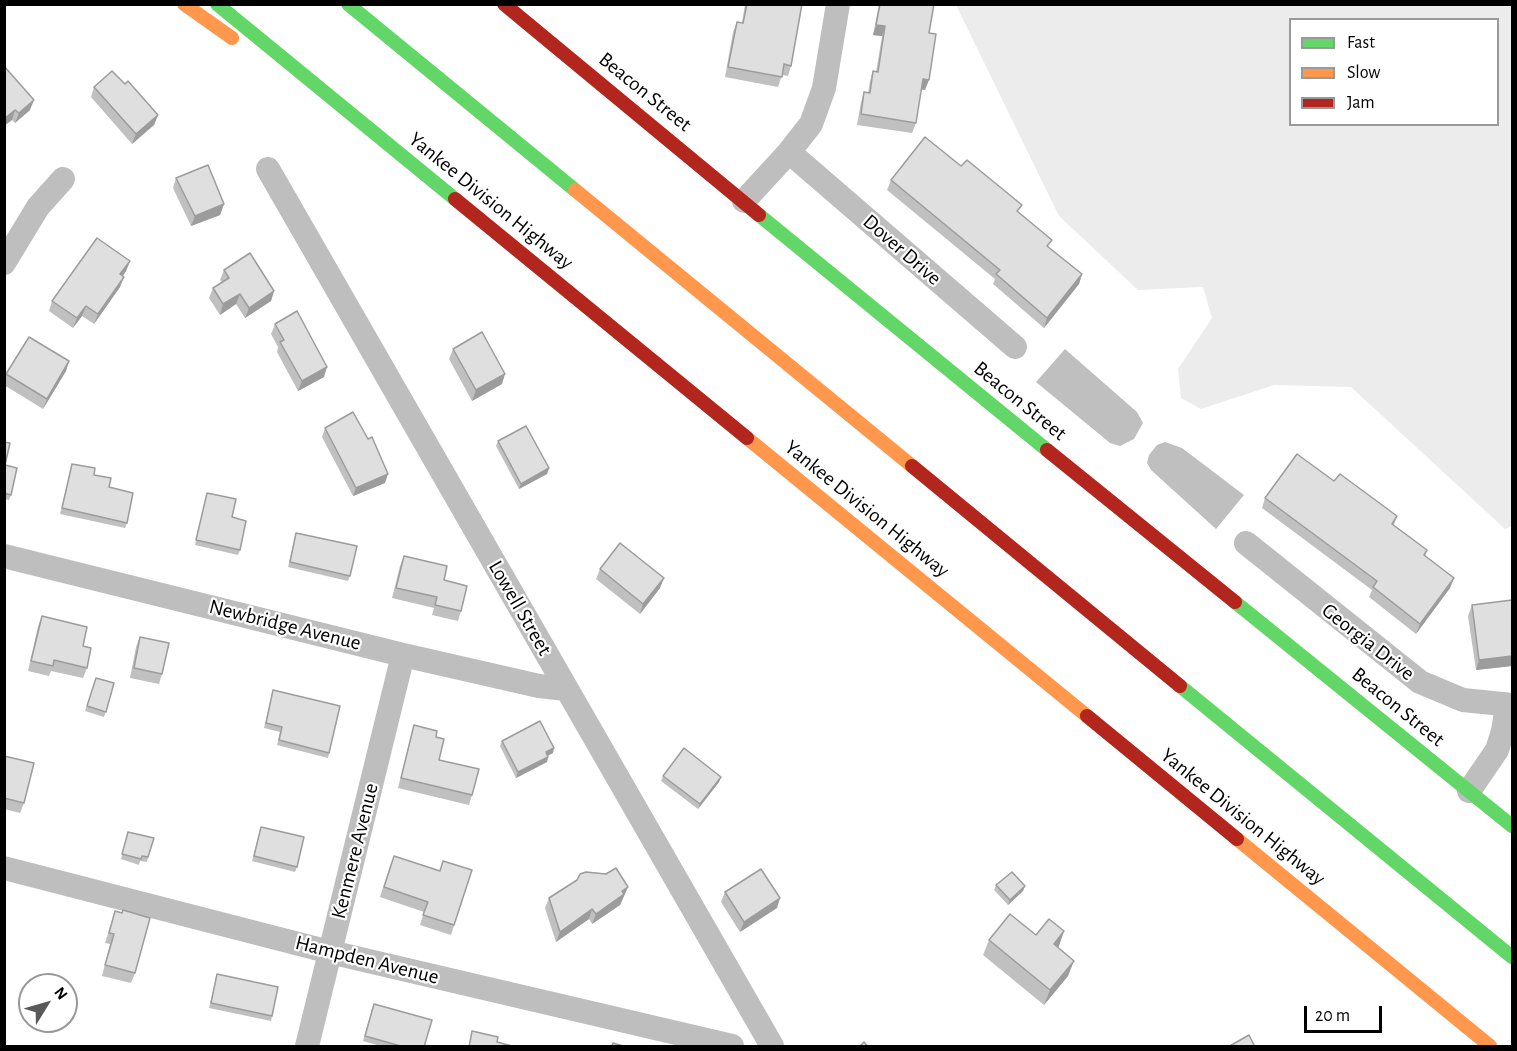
<!DOCTYPE html>
<style>
body{margin:0}
#map{position:relative;width:1517px;height:1051px;overflow:hidden;background:#fff;font-family:"Alegreya Sans",sans-serif}
canvas{display:block}
.frame{position:absolute;inset:0;border:6px solid #000;pointer-events:none}
.legend{position:absolute;left:1289px;top:18px;width:210px;height:108px;box-sizing:border-box;background:#fff;border:2px solid #999;margin:0;padding:8px 10px;list-style:none;font-size:18px;color:#000}
.legend li{display:flex;align-items:center;gap:12px;height:30px}
.legend b{width:30px;border:2px solid #999}
.north{position:absolute;left:18px;top:973px;width:60px;height:60px;box-sizing:border-box;background:#fff;border:2px solid #999;border-radius:50%;rotate:53deg;font-size:16px;font-weight:700;line-height:24px;text-align:center;color:#000}
.north::after{content:'';display:block;margin:auto;width:21px;height:27px;background:#595959;clip-path:polygon(50% 0,100% 100%,50% 72%,0 100%)}
.scale{position:absolute;left:1304px;top:1006px;width:78px;height:27px;box-sizing:border-box;border:3px solid #000;border-top:0;padding-left:8px;font-size:18px;line-height:21px;white-space:nowrap;color:#000;-webkit-text-stroke:4px #fff;paint-order:stroke}
</style>
<div id="map">
<canvas width="1517" height="1051"></canvas>
<div class="frame"></div>
<ul class="legend">
<li><b style="height:8px;background:#63d668"></b>Fast</li>
<li><b style="height:8px;background:#ff974d"></b>Slow</li>
<li><b style="height:8px;background:#b3261e"></b>Jam</li>
</ul>
<div class="north">N</div>
<div class="scale">20 m</div>
</div>
<script>
const context = document.querySelector('canvas').getContext('2d');
context.lineJoin = 'round';
function fillPath(path, color) {
  context.fillStyle = color;
  context.fill(path, 'evenodd');
}
function shape(rows) {
  const path = new Path2D();
  for (const r of rows) {
    path.moveTo(r[0], r[1]);
    for (let i = 2; i < r.length; i += 2) path.lineTo(r[i], r[i + 1]);
  }
  return path;
}
function trace(path, color, width, dash) {
  context.strokeStyle = color;
  context.lineWidth = width;
  context.lineCap = dash ? 'butt' : 'round';
  context.setLineDash(dash || []);
  context.stroke(path);
}
function write(font, color, halo, rows, align = 'center') {
  context.font = font + ' "Alegreya Sans",sans-serif';
  context.lineWidth = 4.5;
  context.setLineDash([]);
  context.textBaseline = 'middle';
  context.strokeStyle = halo;
  context.fillStyle = color;
  for (const [text, x, y, turn = 0] of rows) {
    context.save();
    context.translate(x, y);
    context.rotate((+turn || 0) * Math.PI / 180);
    context.textAlign = isNaN(turn) ? turn : align;
    if (halo) context.strokeText(text, 0, 0);
    context.fillText(text, 0, 0);
    context.restore();
  }
}
fillPath(shape([
 [956,5,1512,5,1512,526,1505,529,1351,387,1274,385,1201,409,1181,398,1178,369,1212,318,1203,287,1138,290,1059,216],
 [1290,20,1498,20,1498,124,1290,124]
]), '#ececec');
fillPath(shape([
 [1065,349,1137,412,1143,423,1134,439,1120,446,1110,443,1036,382],
 [1165,442,1182,448,1244,495,1216,529,1151,470,1147,463,1149,455,1157,445]
]), '#bfbfbf');
trace(shape([
 [789,152,1015,347],
 [268,169,772,1046],
 [744,201,789,152,811,124,824,88,838,4],
 [4,263,38,207,63,179],
 [1246,543,1420,682,1463,700,1512,705],
 [4,556,403,655,539,686,566,689],
 [1469,791,1497,750,1503,731,1507,705],
 [4,868,330,952,732,1046],
 [307,1046,403,655]
]), '#bebebe', 24);
trace(shape([
 [217,4,455,199],
 [348,4,575,190],
 [759,215,1047,450],
 [1235,602,1512,826],
 [1180,686,1512,957]
]), '#63d668', 14);
trace(shape([
 [184,4,232,38],
 [575,190,912,466],
 [747,438,1087,716],
 [1237,839,1490,1046]
]), '#ff974d', 14);
trace(shape([
 [504,4,759,215],
 [455,199,747,438],
 [1047,450,1235,602],
 [912,466,1180,686],
 [1087,716,1237,839]
]), '#b3261e', 14);
fillPath(shape([
 [745,4,802,4,791,66,788,76,782,75,778,87,725,77,733,32,737,22,742,23],
 [879,4,934,4,929,33,925,90,921,89,916,123,912,133,857,125,861,102,864,92,868,93,870,81,873,71,876,72,882,36,873,35],
 [4,66,30,110,15,123,12,120,4,126],
 [125,84,158,115,154,125,132,144,91,97,94,87],
 [176,178,224,204,220,215,191,226,173,188],
 [891,180,1019,213,1049,248,1082,274,1079,284,1044,328,993,284,995,279,887,190],
 [130,261,126,271,123,276,120,287,94,324,82,316,73,328,49,311,52,301],
 [224,270,274,291,271,301,245,318,236,304,220,315,209,298,213,288,222,282,220,280],
 [275,324,324,377,298,391,277,352,278,347,271,334],
 [453,349,502,384,472,401,449,359],
 [69,361,66,371,43,409,4,385,4,380,6,374],
 [325,428,385,483,353,496,322,437],
 [498,441,549,468,547,474,519,489,496,446],
 [4,442,5,465,11,495,9,500,4,499],
 [72,464,94,475,109,487,127,523,125,528,60,514],
 [1334,481,1397,516,1394,525,1427,550,1425,556,1454,578,1450,588,1416,634,1369,597,1372,590,1262,508,1265,498],
 [207,493,232,517,240,550,238,555,195,545],
 [296,533,350,576,348,581,288,567],
 [404,556,444,580,461,611,458,621,432,615,434,608,392,598,400,566],
 [600,569,660,588,640,614,596,579],
 [1512,600,1512,666,1476,670,1468,616,1472,605],
 [42,616,83,646,87,668,83,678,51,671,49,676,28,671,38,626],
 [140,637,162,674,159,684,130,678,136,647],
 [96,678,114,683,104,717,85,711],
 [273,690,329,753,328,758,277,745,280,732,264,728],
 [414,725,436,737,439,760,472,795,469,805,398,788,411,736],
 [502,741,553,753,548,756,547,762,516,778,500,746],
 [4,756,24,803,20,813,4,809],
 [663,776,721,777,719,782,698,809,661,781],
 [261,827,297,867,295,872,252,861],
 [128,832,148,857,147,862,140,861,139,865,121,859],
 [390,866,439,871,472,870,451,935,420,925,424,912,380,897],
 [996,885,1025,886,1023,891,1008,905,994,890],
 [628,887,620,905,592,924,589,919,556,942,545,908,549,898],
 [725,892,777,908,740,932,721,902],
 [115,911,135,973,131,983,102,976,110,944,105,943],
 [1064,931,1058,948,1068,976,1044,1005,983,955,989,940],
 [217,974,272,1016,271,1021,209,1008],
 [372,1009,424,1047,384,1047,363,1041]
]), '#c0c0c0');
fillPath(shape([
 [876,25,885,26,882,36,873,35],
 [923,79,929,80,925,90,919,89],
 [34,100,30,110,15,123,19,113],
 [15,110,12,120,4,126,4,119],
 [158,115,154,125,132,144,136,134],
 [224,204,220,215,191,226,195,216],
 [130,261,126,271,117,284,120,274],
 [1082,274,1079,284,1044,328,1047,318],
 [124,277,120,287,94,324,98,314],
 [274,291,271,301,245,318,249,308],
 [240,294,236,304,220,315,223,304],
 [86,306,82,316,73,328,77,318],
 [69,361,66,371,43,409,47,399],
 [327,367,324,377,298,391,302,381],
 [505,374,502,384,472,401,476,390],
 [549,468,547,474,519,489,521,484],
 [388,474,385,483,353,496,356,488],
 [664,578,660,588,640,614,643,604],
 [1454,578,1450,588,1416,634,1420,624],
 [1512,656,1512,666,1476,670,1479,660],
 [554,748,553,753,544,757,546,752],
 [548,757,547,762,516,778,518,772],
 [721,777,719,782,698,809,700,804],
 [1025,886,1023,891,1008,905,1010,900],
 [628,887,620,905,592,924,596,914],
 [780,898,777,908,740,932,744,922],
 [592,909,589,919,556,942,560,932],
 [1064,931,1059,946,1048,959,1054,944],
 [1074,961,1068,976,1044,1005,1050,990]
]), '#9c9c9c');
const building = shape([
 [747,4,802,4,791,66,784,64,782,77,728,67,737,22,743,23,747,4],
 [880,4,934,4,929,33,936,34,929,80,923,79,916,123,861,114,864,92,870,93,873,71,878,72,885,26,876,25,880,4],
 [4,66,34,100,19,113,15,110,4,119,4,66],
 [112,71,125,84,128,81,158,115,136,134,94,87,112,71],
 [925,137,961,166,967,160,1022,205,1017,211,1052,240,1047,246,1082,274,1047,318,996,274,1000,270,891,180,925,137],
 [208,165,224,204,195,216,176,178,208,165],
 [97,238,130,261,120,274,124,277,98,314,86,306,77,318,52,301,97,238],
 [250,253,274,291,249,308,240,294,223,304,213,288,229,278,224,270,250,253],
 [297,311,327,367,302,381,280,342,284,340,275,324,297,311],
 [482,332,505,374,476,390,453,349,482,332],
 [29,337,69,361,47,399,6,374,29,337],
 [353,412,368,439,372,437,388,474,356,488,325,428,353,412],
 [526,426,549,468,521,484,498,441,526,426],
 [4,442,10,443,5,465,17,468,11,495,4,493,4,442],
 [1297,454,1334,481,1340,474,1397,516,1392,524,1427,550,1424,555,1454,578,1420,624,1373,587,1377,581,1265,498,1297,454],
 [72,464,95,468,94,475,111,478,109,487,133,493,127,523,62,508,72,464],
 [207,493,236,499,232,517,246,521,240,550,196,540,207,493],
 [296,533,357,546,350,576,290,562,296,533],
 [620,543,664,578,643,604,600,569,620,543],
 [404,556,447,566,444,580,467,586,461,611,435,605,437,597,396,588,404,556],
 [1512,600,1512,656,1479,660,1472,605,1512,600],
 [42,616,87,627,83,646,91,648,87,668,54,660,53,666,31,661,42,616],
 [140,637,169,643,162,674,134,668,140,637],
 [96,678,114,683,106,712,87,706,96,678],
 [273,690,340,706,329,753,279,740,282,727,266,723,273,690],
 [540,721,554,748,546,752,548,757,518,772,502,741,540,721],
 [414,725,437,731,436,737,444,739,439,760,479,769,472,795,401,778,414,725],
 [684,748,721,777,700,804,663,776,684,748],
 [4,756,34,763,24,803,4,798,4,756],
 [261,827,304,837,297,867,254,856,261,827],
 [128,832,154,838,148,857,142,856,141,859,122,854,128,832],
 [394,856,440,871,443,861,472,870,454,925,423,915,428,902,384,887,394,856],
 [616,868,628,887,622,891,624,894,596,914,592,909,560,932,549,898,577,880,580,874,586,872,606,874,616,868],
 [761,869,780,898,744,922,725,892,761,869],
 [1012,872,1025,886,1010,900,996,885,1012,872],
 [123,910,150,918,135,973,105,965,114,934,109,933,115,911,122,913,123,910],
 [1010,914,1036,935,1049,919,1064,931,1054,944,1074,961,1050,990,989,940,1010,914],
 [217,974,278,987,272,1016,211,1003,217,974],
 [374,1004,432,1020,424,1047,404,1047,365,1036,374,1004],
 [472,1031,498,1037,497,1042,516,1047,469,1047,472,1031],
 [1249,1035,1255,1047,1228,1047,1249,1035],
 [864,1042,868,1047,859,1047,864,1042],
 [613,1043,627,1047,612,1047,613,1043]
]);
fillPath(building, '#dfdfdf');
trace(building, '#9c9c9c', 1.5);
write('21px', '#000', '#fff', [
 ["Beacon Street",645,92,39],
 ["Yankee Division Highway",491,201,39],
 ["Dover Drive",902,250,41],
 ["Beacon Street",1020,401,39],
 ["Yankee Division Highway",867,509,39],
 ["Lowell Street",520,608,60],
 ["Newbridge Avenue",285,625,14],
 ["Georgia Drive",1368,642,38],
 ["Beacon Street",1398,707,39],
 ["Yankee Division Highway",1243,817,39],
 ["Kenmere Avenue",355,851,-76],
 ["Hampden Avenue",367,960,14]
]);
</script>
